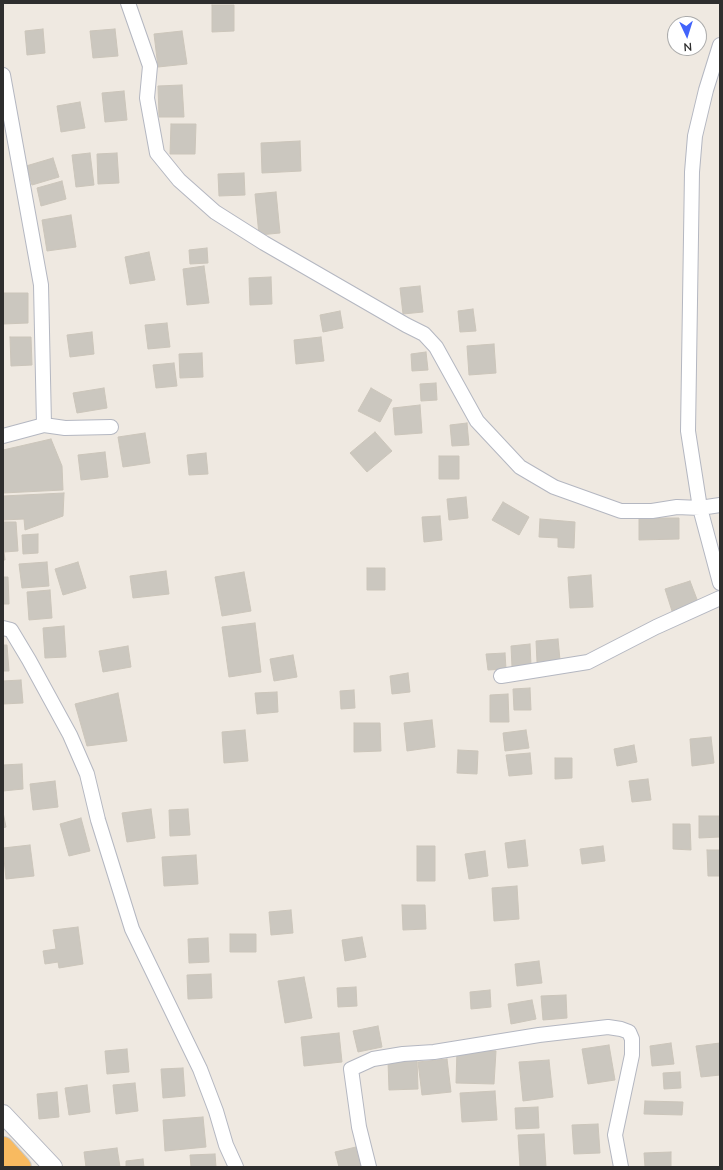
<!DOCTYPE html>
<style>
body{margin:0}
#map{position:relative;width:723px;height:1170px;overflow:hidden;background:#efe9e1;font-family:Lato,sans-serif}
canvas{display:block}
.frame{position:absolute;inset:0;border:4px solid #2e2e2e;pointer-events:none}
.north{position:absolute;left:667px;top:16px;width:40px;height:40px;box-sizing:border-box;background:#fff;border:1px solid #ababab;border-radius:50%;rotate:176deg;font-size:11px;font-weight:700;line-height:16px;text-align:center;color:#2e2e2e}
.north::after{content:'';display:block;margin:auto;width:14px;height:18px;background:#4264fb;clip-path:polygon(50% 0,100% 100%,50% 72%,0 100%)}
</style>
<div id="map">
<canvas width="723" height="1170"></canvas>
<div class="frame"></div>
<div class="north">N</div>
</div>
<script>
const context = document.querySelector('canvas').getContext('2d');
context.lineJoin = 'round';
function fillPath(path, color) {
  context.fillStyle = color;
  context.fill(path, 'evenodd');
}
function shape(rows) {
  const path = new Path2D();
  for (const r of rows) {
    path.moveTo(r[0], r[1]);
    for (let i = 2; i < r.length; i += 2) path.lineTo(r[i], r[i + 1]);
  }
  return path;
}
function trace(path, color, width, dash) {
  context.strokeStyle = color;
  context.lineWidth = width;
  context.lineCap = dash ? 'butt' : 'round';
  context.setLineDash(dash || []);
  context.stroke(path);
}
const building = shape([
 [212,5,234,5,234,31,212,32,212,5],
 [43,29,45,53,27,55,25,31,43,29],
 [115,29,118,56,93,58,90,31,115,29],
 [182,31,187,64,158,67,154,34,182,31],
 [182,85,184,117,159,117,158,86,182,85],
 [124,91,127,120,105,122,102,93,124,91],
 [80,102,85,128,61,132,57,106,80,102],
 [171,124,196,124,195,154,170,154,171,124],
 [300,141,301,171,262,173,261,143,300,141],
 [90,153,94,185,76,187,72,155,90,153],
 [117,153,119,183,98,184,97,154,117,153],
 [53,158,59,177,32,185,26,166,53,158],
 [244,173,245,195,219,196,218,174,244,173],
 [62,181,66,199,41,206,37,188,62,181],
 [276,192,280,233,259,235,255,194,276,192],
 [71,215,76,247,47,251,42,220,71,215],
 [207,248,208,263,190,264,189,250,207,248],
 [149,252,155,280,130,284,125,257,149,252],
 [204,266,209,303,187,305,183,269,204,266],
 [271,277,272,304,250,305,249,278,271,277],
 [420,286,423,312,403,314,400,288,420,286],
 [3,293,28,293,28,323,3,324,3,293],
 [473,309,476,331,460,332,458,311,473,309],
 [340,311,343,328,323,332,320,315,340,311],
 [167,323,170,347,148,349,145,325,167,323],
 [92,332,94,354,70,357,67,335,92,332],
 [10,337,31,337,32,365,11,366,10,337],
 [321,337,324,361,296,364,294,340,321,337],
 [494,344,496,373,469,375,467,346,494,344],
 [426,352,428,370,412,371,411,354,426,352],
 [202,353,203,377,180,378,179,354,202,353],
 [174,363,177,386,156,388,153,365,174,363],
 [436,383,437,400,421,401,420,384,436,383],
 [104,388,107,408,77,413,73,393,104,388],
 [371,388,392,400,380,422,358,411,371,388],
 [420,405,422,433,395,435,393,408,420,405],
 [467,423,469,445,452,446,450,425,467,423],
 [375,432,392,451,367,472,350,453,375,432],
 [145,433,150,463,123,467,118,437,145,433],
 [51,439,62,466,63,490,3,493,3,450,51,439],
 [105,452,108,477,81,480,78,455,105,452],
 [206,453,208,474,189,475,187,455,206,453],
 [439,456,459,456,459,479,439,479,439,456],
 [64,493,63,516,25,530,24,519,3,520,3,496,64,493],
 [466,497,468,518,449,520,447,499,466,497],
 [503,502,529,517,519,535,492,520,503,502],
 [440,516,442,540,424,542,422,517,440,516],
 [639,518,679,518,679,539,639,540,639,518],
 [540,519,575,522,574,548,558,547,558,538,539,537,540,519],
 [3,522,16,522,18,551,4,552,5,560,3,560,3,522],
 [38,534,38,553,23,554,22,535,38,534],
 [47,562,49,586,22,588,19,564,47,562],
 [78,562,86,588,63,595,55,569,78,562],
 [367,568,385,568,385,590,367,590,367,568],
 [166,571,169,594,133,598,130,576,166,571],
 [244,572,251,611,222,616,215,577,244,572],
 [591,575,593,607,570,608,568,577,591,575],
 [3,577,8,577,9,604,3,604,3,577],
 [690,581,698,602,672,611,665,589,690,581],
 [50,590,52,618,29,620,27,592,50,590],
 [255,623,261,672,229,677,222,627,255,623],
 [64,626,66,657,45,658,43,628,64,626],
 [558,639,560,660,537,662,536,641,558,639],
 [530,644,531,665,512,667,511,646,530,644],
 [3,645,7,645,9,671,3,671,3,645],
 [128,646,131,667,103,672,99,651,128,646],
 [505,653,506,669,488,670,486,654,505,653],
 [293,655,297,677,274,681,270,659,293,655],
 [408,673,410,692,392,694,390,676,408,673],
 [21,680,23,703,3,704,3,681,21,680],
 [530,688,531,710,514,710,513,689,530,688],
 [354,690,355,708,341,709,340,691,354,690],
 [277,692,278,712,257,714,255,693,277,692],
 [118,693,127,741,87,746,75,704,118,693],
 [508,694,509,722,490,722,490,695,508,694],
 [432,720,435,747,407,751,404,723,432,720],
 [354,723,380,723,381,751,354,752,354,723],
 [245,730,248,761,224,763,222,732,245,730],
 [526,730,529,748,505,751,503,733,526,730],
 [711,737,714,763,692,766,690,739,711,737],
 [634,745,637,762,617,766,614,749,634,745],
 [458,750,478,751,477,774,457,773,458,750],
 [530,753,532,774,509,776,506,755,530,753],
 [555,758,572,758,572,778,555,779,555,758],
 [22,764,23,789,3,791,3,765,22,764],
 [648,779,651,800,632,802,629,781,648,779],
 [55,781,58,807,33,810,30,784,55,781],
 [151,809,155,838,127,842,122,813,151,809],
 [188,809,190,835,170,836,169,810,188,809],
 [3,812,6,827,3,828,3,812],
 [699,816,719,816,720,837,699,838,699,816],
 [81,818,90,851,69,856,60,824,81,818],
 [673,824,690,824,691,850,673,849,673,824],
 [525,840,528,866,508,868,505,843,525,840],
 [30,845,34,876,6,879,3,848,30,845],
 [417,846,435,846,435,881,417,881,417,846],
 [603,846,605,861,582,864,580,849,603,846],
 [707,850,720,850,720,876,708,876,707,850],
 [485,851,488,876,469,879,465,854,485,851],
 [196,855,198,884,164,886,162,857,196,855],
 [517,886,519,919,494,921,492,888,517,886],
 [402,905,425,905,426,929,403,930,402,905],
 [291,910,293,933,271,935,269,912,291,910],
 [78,927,83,964,59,968,58,962,45,964,43,951,56,949,53,930,78,927],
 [230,934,256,934,256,952,230,952,230,934],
 [362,937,366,957,345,961,342,940,362,937],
 [208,938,209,962,189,963,188,939,208,938],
 [539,961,542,983,517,986,515,964,539,961],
 [211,974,212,998,188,999,187,975,211,974],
 [304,977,312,1018,285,1023,278,981,304,977],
 [356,987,357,1006,338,1007,337,988,356,987],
 [490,990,491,1007,471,1009,470,992,490,990],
 [566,995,567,1018,543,1020,541,996,566,995],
 [532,1000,536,1019,511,1024,508,1004,532,1000],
 [378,1026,382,1047,358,1052,353,1031,378,1026],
 [339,1033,342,1062,304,1066,301,1037,339,1033],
 [671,1043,674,1064,652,1066,650,1046,671,1043],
 [720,1043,720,1075,701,1077,696,1046,720,1043],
 [609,1045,615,1080,588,1084,582,1049,609,1045],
 [127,1049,129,1072,107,1074,105,1051,127,1049],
 [457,1050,496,1051,494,1084,456,1083,457,1050],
 [417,1059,418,1089,389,1090,388,1061,417,1059],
 [447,1059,451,1092,422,1095,418,1062,447,1059],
 [549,1060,553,1097,523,1101,519,1062,549,1060],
 [183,1068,185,1096,163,1098,161,1069,183,1068],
 [680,1072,681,1088,664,1089,663,1073,680,1072],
 [135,1083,138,1111,116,1114,113,1085,135,1083],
 [87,1085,90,1112,69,1115,65,1088,87,1085],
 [495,1091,497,1120,462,1122,460,1093,495,1091],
 [57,1092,59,1117,39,1119,37,1094,57,1092],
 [645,1101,683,1102,682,1115,644,1114,645,1101],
 [538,1107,539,1128,516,1129,515,1108,538,1107],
 [203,1117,206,1147,165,1151,163,1120,203,1117],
 [598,1124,600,1153,574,1154,572,1125,598,1124],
 [544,1134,546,1167,520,1167,518,1135,544,1134],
 [356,1147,361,1167,339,1167,335,1152,356,1147],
 [117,1148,120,1167,86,1167,84,1152,117,1148],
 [671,1152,671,1167,645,1167,644,1153,671,1152],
 [215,1154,216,1167,191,1167,190,1155,215,1154],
 [143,1159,144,1167,126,1167,126,1161,143,1159]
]);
fillPath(building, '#cbc7bf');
trace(building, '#cbc5ba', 1);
const minor = shape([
 [128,3,150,66,147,98,157,153,179,180,215,212,264,243,406,325,424,334,436,347,477,421,520,467,554,487,621,511,652,511,677,507,700,508,720,505],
 [720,45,706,90,695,136,692,172,688,431,700,508,720,583],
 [3,75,41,285,44,425],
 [3,436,44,425,65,428,111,427],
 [3,628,11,630,29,660,70,735,87,774,98,820,132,929,200,1069,216,1111,226,1145,236,1167],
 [501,676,588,662,656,627,720,598],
 [369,1167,359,1127,351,1069,373,1059,403,1054,434,1052,539,1035,608,1027,621,1029,629,1032,632,1039,632,1055,615,1135,621,1167]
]);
const tertiary = shape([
 [3,1114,53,1167]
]);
const trunk = shape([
 [3,1148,20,1167]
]);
trace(minor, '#b4b7c1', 16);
trace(tertiary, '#b4b7c1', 20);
trace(trunk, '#c9c9c9', 24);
trace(minor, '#fff', 14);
trace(tertiary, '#fff', 18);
trace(trunk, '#f8ba60', 22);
</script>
